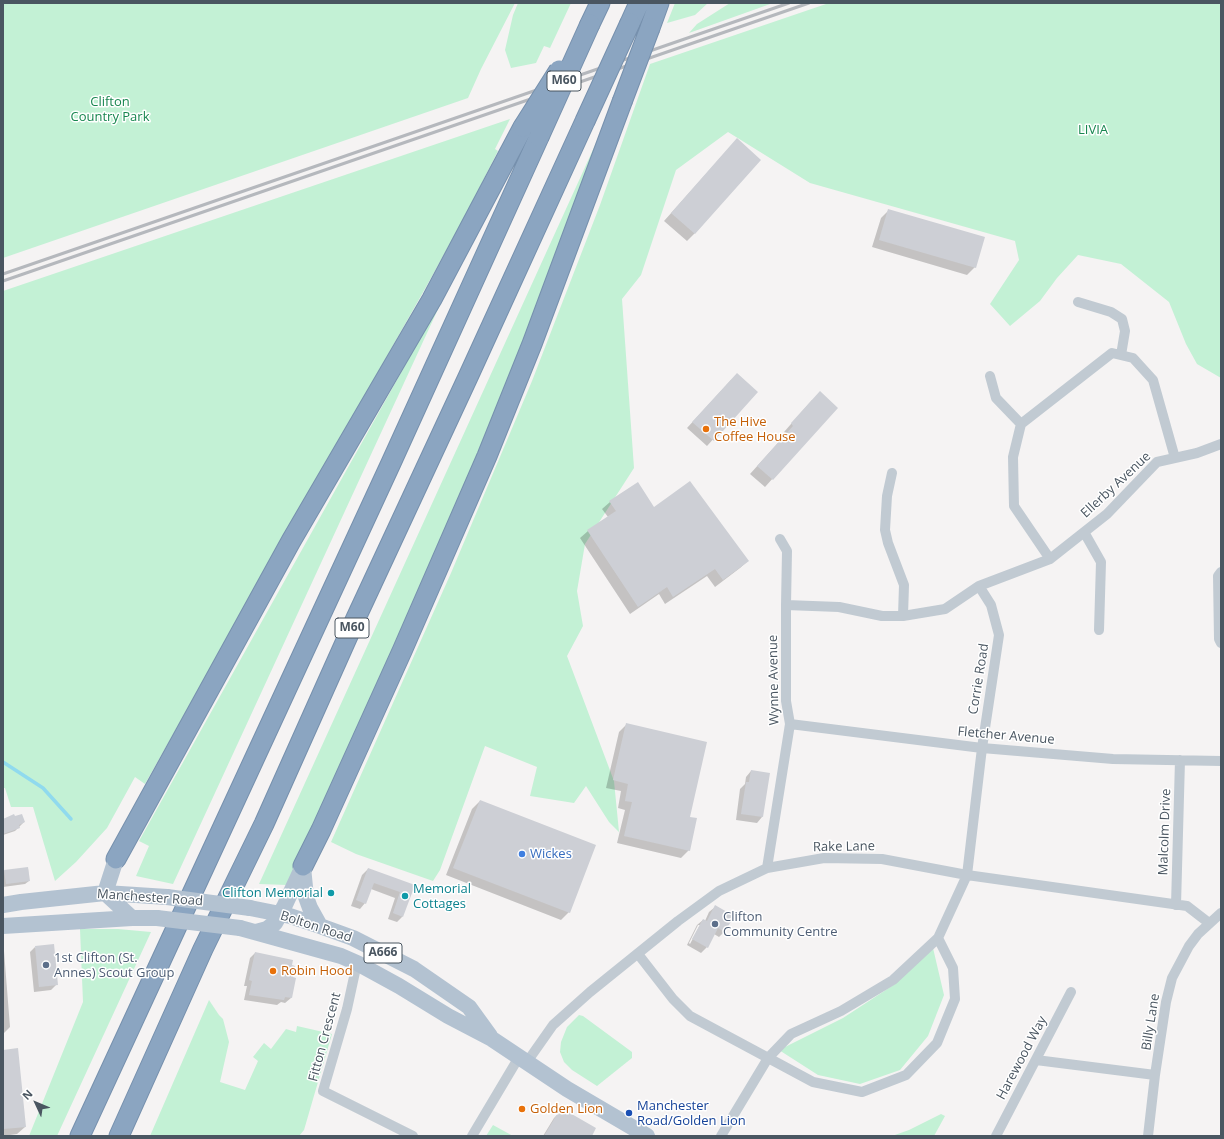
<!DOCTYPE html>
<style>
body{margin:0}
#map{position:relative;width:1224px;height:1139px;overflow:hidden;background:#f5f3f3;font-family:"Open Sans",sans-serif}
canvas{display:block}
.frame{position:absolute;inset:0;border:4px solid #4a5661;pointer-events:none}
.north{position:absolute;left:16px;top:1083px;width:40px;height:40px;-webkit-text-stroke:3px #fff;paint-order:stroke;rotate:314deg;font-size:11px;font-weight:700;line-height:16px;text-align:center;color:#4a5661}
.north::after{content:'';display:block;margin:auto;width:14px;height:18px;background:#4a5661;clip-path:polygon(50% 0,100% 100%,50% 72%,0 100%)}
</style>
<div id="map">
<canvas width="1224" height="1139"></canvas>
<div class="frame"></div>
<div class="north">N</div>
</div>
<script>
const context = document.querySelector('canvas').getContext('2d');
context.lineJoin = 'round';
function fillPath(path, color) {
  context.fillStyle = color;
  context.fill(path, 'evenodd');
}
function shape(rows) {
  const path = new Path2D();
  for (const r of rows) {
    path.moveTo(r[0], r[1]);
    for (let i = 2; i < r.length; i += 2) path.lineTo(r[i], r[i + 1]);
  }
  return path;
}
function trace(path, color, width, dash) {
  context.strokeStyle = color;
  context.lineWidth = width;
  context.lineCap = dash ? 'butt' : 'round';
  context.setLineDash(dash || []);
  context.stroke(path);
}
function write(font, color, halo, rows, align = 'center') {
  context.font = font + ' "Open Sans",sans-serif';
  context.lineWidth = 3;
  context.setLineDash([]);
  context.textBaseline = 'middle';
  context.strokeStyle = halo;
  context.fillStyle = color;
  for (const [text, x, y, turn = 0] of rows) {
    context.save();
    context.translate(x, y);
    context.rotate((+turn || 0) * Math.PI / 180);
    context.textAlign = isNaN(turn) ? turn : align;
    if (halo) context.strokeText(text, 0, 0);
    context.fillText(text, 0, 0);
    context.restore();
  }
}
fillPath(shape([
 [3,3,515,3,481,69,468,98,3,258],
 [518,3,571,3,550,48,544,46,536,63,511,68,505,50,513,15],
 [675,3,708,3,695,15,667,23],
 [730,3,773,3,689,33,697,24],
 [829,3,1221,3,1221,378,1197,364,1186,344,1169,302,1121,264,1078,255,1057,278,1040,301,1010,326,990,304,1019,260,1015,241,810,183,728,132,676,170,641,275,622,299,634,468,585,544,577,591,583,626,567,656,614,781,619,832,609,822,586,786,574,803,530,796,537,767,485,746,440,870,433,881,356,854,331,842,451,573,532,381,600,205,650,64],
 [510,119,495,149,498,151,463,220,426,287,145,784,135,777,107,828,76,862,55,881,33,807,11,807,5,788,3,788,3,291],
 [601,132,531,324,453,513,287,885,259,884],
 [445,294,173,884,136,876,149,846,139,841],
 [80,929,118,929,151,932,57,1136,29,1136,83,1002],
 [933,948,944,995,928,1036,900,1070,860,1084,818,1075,779,1050,843,1018,895,984],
 [209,1000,219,1015,223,1019,229,1042,220,1082,245,1090,258,1061,253,1057,264,1043,271,1049,286,1029,296,1032,297,1026,332,1034,304,1130,299,1136,150,1136],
 [579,1015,583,1016,632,1052,632,1058,597,1086,572,1070,564,1062,560,1052,561,1042,567,1027],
 [941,1114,945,1116,934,1136,892,1136,909,1130],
 [493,1125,513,1136,486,1136]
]), '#c3f1d5');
fillPath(shape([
 [730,147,695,233,687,241,664,221],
 [889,210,975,267,967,275,872,247,881,218],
 [731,380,756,392,707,446,687,428],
 [812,400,836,408,765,487,750,474,786,434,784,432],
 [610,502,654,509,748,561,740,568,715,587,707,576,665,604,659,594,630,614,580,538,588,531,608,517,602,509],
 [627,724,689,817,689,850,681,858,617,843,625,810,618,808,621,791,606,788,619,732],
 [751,771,762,817,757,823,736,820,740,789,745,784,746,777],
 [480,801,569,912,561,920,446,875,472,809],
 [3,820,24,822,15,831,3,835],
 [28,868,29,881,25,884,3,887,3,871],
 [368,869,413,885,402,917,397,922,388,919,395,898,371,889,365,903,360,909,351,906,362,875],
 [715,907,725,931,719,937,714,934,707,947,701,953,687,945,697,925,703,920,705,921,709,912],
 [698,925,700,925,690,944,689,943],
 [35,947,57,984,51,990,34,992,30,952],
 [3,951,4,951,10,1027,3,1034],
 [255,953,292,978,291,998,285,1003,281,1002,277,1005,244,1000,247,986,244,986,250,958],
 [3,1051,25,1127,17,1134,3,1136],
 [560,1112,591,1136,543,1136,554,1118]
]), '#0003');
trace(shape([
 [3,762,43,788,71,819]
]), '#90daee', 3.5);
fillPath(shape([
 [737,138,761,160,695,234,671,213],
 [888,209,985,237,976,268,879,240],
 [737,373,758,392,714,441,692,422],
 [820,391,838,408,773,480,757,466,793,426,791,423],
 [690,481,749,561,723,580,715,569,673,597,667,587,638,607,587,530,616,511,609,501,638,482,654,507],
 [626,723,707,742,690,817,697,818,690,851,624,836,632,802,625,801,628,784,613,780],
 [751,770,770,773,763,817,741,814,746,782,749,782],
 [480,800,596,845,570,913,453,868],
 [14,814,15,816,22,814,25,822,19,825,20,828,3,834,3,819],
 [28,867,30,881,6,884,4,870],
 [368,868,415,885,403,917,393,913,400,892,374,883,366,904,356,900],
 [715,905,734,916,725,932,718,928,708,948,692,939,703,919,707,921],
 [54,944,58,985,39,987,35,946],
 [255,952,293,960,292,965,295,966,293,977,296,978,292,998,285,997,284,1000,249,995,252,981,249,980],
 [18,1048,26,1127,3,1129,3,1050],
 [563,1109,596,1128,592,1136,544,1136,559,1111]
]), '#cdcfd5');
const motorway = shape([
 [630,23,639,3],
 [590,24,600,3],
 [650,28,659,3],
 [116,859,291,541,432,299,523,127],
 [303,866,321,830,402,651,487,456,532,344,622,102],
 [80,1136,391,463,539,137],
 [119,1136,203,949,264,824,356,618,468,377,585,121]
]);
trace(motorway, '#7690ad', 21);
trace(shape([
 [1078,302,1111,312,1122,319,1125,331,1121,355],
 [990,376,996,398,1021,424],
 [892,473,887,496,885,530,888,543,904,585,903,616],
 [1084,532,1101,562,1099,630],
 [1050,559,1014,506,1013,457,1021,424,1112,353,1133,358,1153,380,1175,458],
 [1221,572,1218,576,1219,639,1221,643],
 [786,605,839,607,882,616,903,616,945,609,979,586,1050,559,1107,514,1157,462,1197,453,1221,444],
 [790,724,982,748,1113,759,1221,761],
 [767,868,790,724,786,701,786,605,787,551,780,539],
 [1176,905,1180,760],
 [638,954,673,999,690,1016,813,1082,862,1092,906,1075,937,1043,955,999,953,968,938,938],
 [357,963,347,1009,323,1091,413,1136],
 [1036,1060,1155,1075],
 [527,1062,553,1025,590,992,678,921,719,891,767,868,824,858,882,859,967,875,1187,906,1209,923],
 [472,1136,519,1057],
 [721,1136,768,1058,791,1034,841,1011,893,980,938,938,967,875,982,748,999,635,991,605,979,586],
 [996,1136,1071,992],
 [1148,1136,1155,1075,1166,1002,1172,978,1189,946,1198,934,1221,913]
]), '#c1cad2', 10);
trace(shape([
 [116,859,105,893,132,918],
 [303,867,306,897,310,908,320,926],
 [3,905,21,902,105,893,167,897],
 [250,908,290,916,320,926,353,938,414,969,469,1007,490,1036],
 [3,926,132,918,157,918],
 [240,928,341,956,357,963,399,986,448,1016,492,1039,567,1089,647,1136],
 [256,932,267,929,275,923,284,907,303,866]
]), '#b3c2d1', 16);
trace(motorway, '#8ba5c1', 19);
trace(shape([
 [3,274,789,3],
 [3,281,809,3]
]), '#b5b8bd', 3);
const motorwayBridge = shape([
 [622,102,650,28],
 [585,121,630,23],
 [523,127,559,70],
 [539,137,590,24]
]);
trace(motorwayBridge, '#7690ad', 21, []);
trace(shape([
 [167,897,250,908],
 [157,918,240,928]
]), '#b3c2d1', 16);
trace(motorwayBridge, '#8ba5c1', 19);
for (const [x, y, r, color] of [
 [706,429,4,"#e8710a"],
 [522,854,4,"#3f7fe0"],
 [331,893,4,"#0f9aa8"],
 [405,896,4,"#0f9aa8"],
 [715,924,4,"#5c6f8a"],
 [46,965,4,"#5c6f8a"],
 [273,971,4,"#e8710a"],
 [522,1109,4,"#e8710a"],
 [629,1113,4,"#1a4fb4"]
]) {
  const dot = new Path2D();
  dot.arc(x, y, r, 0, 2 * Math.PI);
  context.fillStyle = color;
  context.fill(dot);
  trace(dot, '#fff', 1.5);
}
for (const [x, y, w] of [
 [564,81,34],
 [352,628,34],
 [383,953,38]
]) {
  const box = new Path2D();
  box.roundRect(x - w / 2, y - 10, w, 20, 3);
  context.fillStyle = '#fff';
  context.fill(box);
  trace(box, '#4a5661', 1);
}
write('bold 12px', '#4a5661', null, [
 ["M60",564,81],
 ["M60",352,628],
 ["A666",383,953]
]);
write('13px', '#17864f', '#fff', [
 ["Clifton",110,102],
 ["Country Park",110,117],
 ["LIVIA",1093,130]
]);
write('13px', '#c56008', '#fff', [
 ["The Hive",714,422],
 ["Coffee House",714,437],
 ["Robin Hood",281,971],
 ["Golden Lion",530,1109]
], 'left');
write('13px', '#4a5661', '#fff', [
 ["Ellerby Avenue",1116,485,-43],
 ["Corrie Road",979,679,-81],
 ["Wynne Avenue",774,680,-91],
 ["Fletcher Avenue",1006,736,5],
 ["Malcolm Drive",1165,832,-88],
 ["Rake Lane",844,847,-1],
 ["Manchester Road",150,898,4],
 ["Bolton Road",316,927,18],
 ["Billy Lane",1151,1022,-81],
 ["Fitton Crescent",325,1037,-75],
 ["Harewood Way",1022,1058,-62]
]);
write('13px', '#366cbe', '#fff', [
 ["Wickes",530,854]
], 'left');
write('13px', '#0d838f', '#fff', [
 ["Memorial",413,889],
 ["Cottages",413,904],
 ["Clifton Memorial",323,893,"right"]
], 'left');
write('13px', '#4e5e75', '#fff', [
 ["Clifton",723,917],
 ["Community Centre",723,932],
 ["1st Clifton (St.",54,958],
 ["Annes) Scout Group",54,973]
], 'left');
write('13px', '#164399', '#fff', [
 ["Manchester",637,1106],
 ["Road/Golden Lion",637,1121]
], 'left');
</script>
